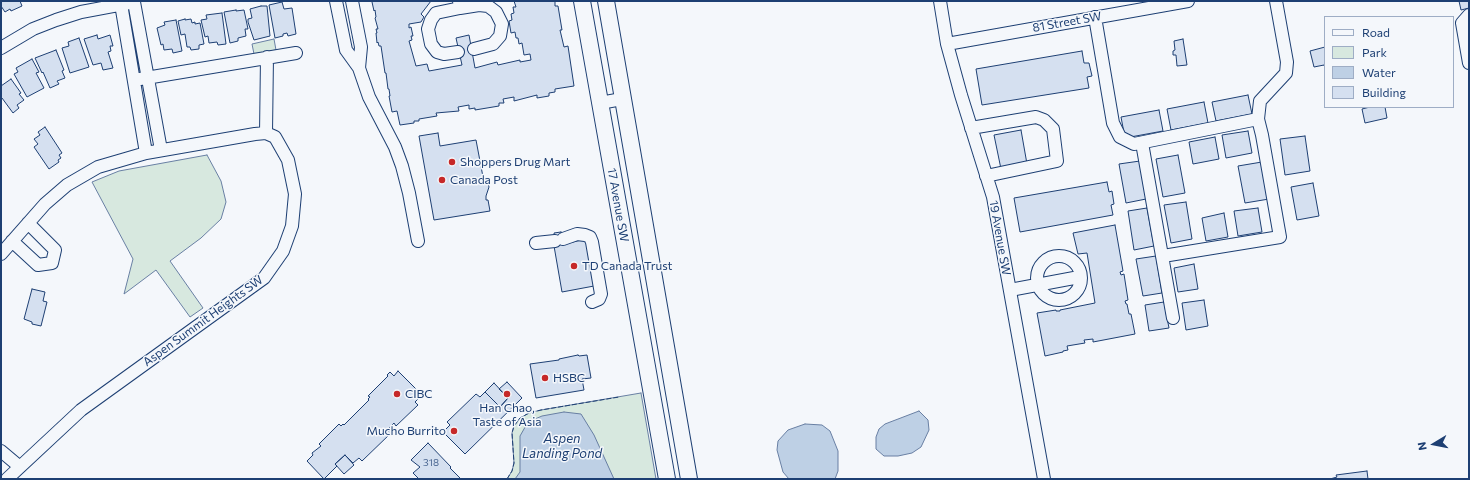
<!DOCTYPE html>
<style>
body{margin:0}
#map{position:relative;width:1470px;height:480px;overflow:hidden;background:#f4f7fb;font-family:Commissioner,sans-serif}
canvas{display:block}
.frame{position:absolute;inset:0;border:2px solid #1d3f73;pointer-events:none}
.legend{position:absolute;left:1324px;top:16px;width:130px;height:92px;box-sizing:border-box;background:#f4f7fb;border:1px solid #9eadc5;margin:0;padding:5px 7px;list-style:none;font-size:12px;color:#1d3f73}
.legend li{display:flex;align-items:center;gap:8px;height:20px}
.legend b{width:20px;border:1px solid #9eadc5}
.north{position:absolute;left:1414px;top:424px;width:40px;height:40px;-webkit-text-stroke:3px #f4f7fb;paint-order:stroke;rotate:260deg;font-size:11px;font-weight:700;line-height:16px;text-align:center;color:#1d3f73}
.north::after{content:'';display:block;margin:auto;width:14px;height:18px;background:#1d3f73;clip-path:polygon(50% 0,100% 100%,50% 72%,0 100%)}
</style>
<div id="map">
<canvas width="1470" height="480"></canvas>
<div class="frame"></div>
<ul class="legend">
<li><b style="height:5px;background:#f4f7fb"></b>Road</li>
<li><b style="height:11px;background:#d7e8df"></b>Park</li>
<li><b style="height:11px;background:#bed0e5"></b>Water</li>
<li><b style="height:11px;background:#d5e0f0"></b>Building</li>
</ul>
<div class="north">N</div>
</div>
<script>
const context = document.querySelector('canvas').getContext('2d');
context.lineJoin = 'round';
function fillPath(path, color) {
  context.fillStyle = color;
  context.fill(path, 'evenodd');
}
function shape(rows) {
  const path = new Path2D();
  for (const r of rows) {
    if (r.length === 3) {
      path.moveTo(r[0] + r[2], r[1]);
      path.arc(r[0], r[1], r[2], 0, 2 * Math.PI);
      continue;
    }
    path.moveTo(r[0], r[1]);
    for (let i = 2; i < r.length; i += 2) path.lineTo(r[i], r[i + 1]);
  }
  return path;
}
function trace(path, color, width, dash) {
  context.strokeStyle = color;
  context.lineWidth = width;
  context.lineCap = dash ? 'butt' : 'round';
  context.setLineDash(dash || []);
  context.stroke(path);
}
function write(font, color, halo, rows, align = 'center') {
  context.font = font + ' Commissioner,sans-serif';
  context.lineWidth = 3;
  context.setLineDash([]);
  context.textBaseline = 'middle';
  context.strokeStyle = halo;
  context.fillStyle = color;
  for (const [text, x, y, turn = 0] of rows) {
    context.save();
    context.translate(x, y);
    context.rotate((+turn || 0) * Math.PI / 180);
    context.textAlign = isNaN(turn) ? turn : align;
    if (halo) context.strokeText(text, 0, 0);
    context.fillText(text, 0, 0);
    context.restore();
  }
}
const green = shape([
 [274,39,276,50,254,54,252,44,274,39],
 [207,155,221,181,226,202,221,219,201,238,170,261,203,308,190,317,156,270,124,294,133,259,92,182,119,171,207,155],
 [641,393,656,479,507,479,512,471,514,463,512,433,514,426,520,418,529,413,541,410,641,393]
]);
fillPath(green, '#d7e8df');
trace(green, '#687fa3', 1);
const water = shape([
 [919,411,928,420,929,430,921,447,912,453,898,456,884,456,876,449,876,437,879,429,885,424,919,411],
 [564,412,581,414,594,435,614,479,515,479,520,472,520,436,528,422,542,416,564,412],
 [805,424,822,425,830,431,838,451,838,471,835,479,789,479,783,472,777,450,778,441,788,430,805,424]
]);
fillPath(water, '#bed0e5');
trace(water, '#687fa3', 1);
const building = shape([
 [1,1,20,1,22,6,11,11,10,9,5,12,1,6,1,1],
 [373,1,431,1,421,14,424,17,421,22,409,24,409,28,411,27,413,36,411,36,412,40,409,41,416,66,427,64,429,71,462,65,456,38,469,35,475,68,497,62,498,65,520,60,520,62,531,60,530,54,524,55,522,43,519,44,518,38,516,38,515,32,511,33,509,21,512,20,511,14,514,13,513,7,516,7,514,1,555,1,555,6,558,6,562,30,560,30,564,47,568,46,574,86,555,89,555,92,549,93,549,96,537,98,537,95,514,101,514,97,503,99,504,103,499,103,499,106,475,110,475,108,469,109,469,105,458,107,459,111,436,113,437,116,419,119,419,121,414,121,414,123,400,125,397,111,392,112,389,96,390,96,389,89,388,89,386,73,385,73,381,46,379,46,378,42,377,43,376,33,377,33,376,29,378,29,375,18,376,17,375,10,374,11,372,2,373,1],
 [1459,1,1469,1,1469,8,1461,10,1459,1],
 [282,2,284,9,292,8,296,34,288,36,287,33,283,34,283,36,275,38,269,5,282,2],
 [261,6,267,6,270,36,254,40,248,22,248,19,252,18,250,9,261,6],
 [236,10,236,11,244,10,248,29,245,29,246,36,238,38,238,41,230,43,224,12,236,10],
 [222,13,226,44,218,45,217,42,209,43,208,36,205,37,201,20,207,19,206,15,222,13],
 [185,19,185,20,191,19,192,23,195,22,195,24,200,23,204,44,199,45,199,49,191,50,190,47,187,47,185,34,181,35,178,21,185,19],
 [176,20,182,51,173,53,172,49,164,50,163,44,161,45,157,28,165,25,164,22,176,20],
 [97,35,98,39,110,35,113,46,110,46,111,51,108,52,113,68,103,70,101,63,93,65,84,39,97,35],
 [79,38,89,67,70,73,62,48,69,46,68,42,79,38],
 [1183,39,1187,65,1177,66,1176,55,1173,55,1173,51,1175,50,1174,41,1183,39],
 [1325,47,1325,68,1324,65,1314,67,1310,51,1325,47],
 [56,50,64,70,62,71,65,78,57,81,59,84,50,88,43,72,42,73,35,58,56,50],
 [1082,51,1084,63,1089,63,1092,76,1087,77,1089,88,982,105,976,69,1082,51],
 [32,59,39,72,36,73,44,88,27,97,14,74,18,72,16,68,32,59],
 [11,79,21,93,19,94,24,100,17,105,19,108,13,113,2,98,1,99,1,86,11,79],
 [1248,95,1252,114,1216,121,1212,102,1248,95],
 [1204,102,1208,123,1171,130,1167,109,1204,102],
 [1370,107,1385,107,1387,118,1365,123,1362,109,1370,107],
 [1159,110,1163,131,1125,138,1121,117,1159,110],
 [45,127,62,153,59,155,61,158,58,160,59,162,49,169,34,147,38,144,34,139,40,135,38,132,45,127],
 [1021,130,1027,164,1001,169,994,135,1021,130],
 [1248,131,1252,153,1226,158,1222,135,1248,131],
 [438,133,440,146,476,140,483,177,488,183,489,187,486,196,486,200,488,200,490,211,434,220,419,136,438,133],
 [1305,136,1310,171,1285,175,1280,139,1305,136],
 [1215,137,1219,159,1193,164,1189,142,1215,137],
 [1178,155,1185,193,1163,197,1156,159,1178,155],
 [1140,161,1146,199,1126,203,1119,164,1140,161],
 [1262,162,1269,199,1245,203,1238,166,1262,162],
 [1107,182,1109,192,1112,191,1114,204,1111,205,1113,215,1020,232,1014,198,1107,182],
 [1313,183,1319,216,1297,220,1291,187,1313,183],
 [1186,202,1192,239,1171,243,1164,205,1186,202],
 [1147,208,1154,246,1134,250,1128,211,1147,208],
 [1258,208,1262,232,1238,236,1234,211,1258,208],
 [1224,213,1228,237,1206,241,1202,218,1224,213],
 [1115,225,1123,271,1120,272,1121,275,1124,274,1128,300,1125,301,1126,304,1127,304,1129,314,1131,314,1135,334,1093,342,1093,339,1084,340,1085,343,1067,346,1068,350,1063,351,1063,352,1045,356,1037,313,1056,310,1056,311,1060,311,1060,310,1095,303,1087,253,1078,254,1073,233,1115,225],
 [561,232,564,244,586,239,594,286,562,292,554,246,556,245,554,233,561,232],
 [1156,256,1162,293,1143,296,1136,259,1156,256],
 [1194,264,1198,289,1178,292,1174,268,1194,264],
 [32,289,45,292,43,301,47,302,41,326,32,324,32,322,24,319,32,289],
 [1204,300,1208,326,1186,330,1182,303,1204,300],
 [1164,302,1169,328,1149,331,1145,305,1164,302],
 [578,355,579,356,587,355,591,378,582,379,584,390,536,398,530,364,559,360,559,359,578,355],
 [398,371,422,395,415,402,418,405,396,426,394,423,387,430,391,433,362,461,359,458,353,463,345,455,335,464,337,466,324,479,307,461,313,455,312,453,321,446,319,444,339,424,341,426,343,424,344,425,369,400,368,399,370,397,368,396,388,376,387,375,390,372,394,376,398,371],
 [507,382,522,398,465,454,443,432,450,425,447,422,476,394,480,397,485,392,500,407,508,398,499,389,507,382],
 [494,383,508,398,500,407,485,392,494,383],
 [428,443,451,467,450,468,461,479,419,479,413,473,420,467,411,460,428,443],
 [345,455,354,465,344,474,335,464,345,455],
 [1367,471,1368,479,1330,479,1337,477,1336,475,1367,471]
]);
fillPath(building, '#d5e0f0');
trace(building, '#1d3f73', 1);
const minor = shape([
 [336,1,346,50,359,68,369,97,395,147,402,166,409,193,418,241],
 [352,1,361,47,359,68],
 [459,1,460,8,479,5,488,6,496,12,502,24,500,36,493,44,474,49],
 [940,1,947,44,961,95,993,197,1044,479],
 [134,2,161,150],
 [121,4,146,153],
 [1469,15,1462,23,1469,63],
 [1095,17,1113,123,1120,137,1134,144,1258,119,1260,101,1286,73,1287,62,1276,1],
 [947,44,1188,1],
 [1,48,33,29,56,20,81,12,129,3],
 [458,52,444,54,437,52,431,44,428,29,431,20,436,13,460,8],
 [134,80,296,53],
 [600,103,622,99],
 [971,128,1036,117,1044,120,1053,129,1057,161,986,176],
 [266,133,267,57],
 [1142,143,1173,318],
 [563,239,577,234,585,235,590,237,592,242,601,294,599,299,592,302],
 [12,241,38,265,52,263,55,250,28,223],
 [536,243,555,241],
 [1,254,45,204,67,185,98,167,146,153,255,134,266,133,275,137,288,160,295,194,292,226,283,251,264,278,81,410,7,479],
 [1059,278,22],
 [1163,256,1280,237,1262,135,1258,119],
 [1010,290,1074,278],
 [1,451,20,467]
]);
const major = shape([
 [582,1,667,479],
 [606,1,689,479]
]);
trace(minor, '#1d3f73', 14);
trace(major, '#1d3f73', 18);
trace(minor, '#f4f7fb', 12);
trace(major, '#f4f7fb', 16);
trace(shape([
 [507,479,512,471,514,463,512,433,514,426,520,418,529,413,541,410,619,397]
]), '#1d3f73', 1, [5, 2]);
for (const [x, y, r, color] of [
 [452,162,4,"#c62828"],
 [442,180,4,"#c62828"],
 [574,266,4,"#c62828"],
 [545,378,4,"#c62828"],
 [397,394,4,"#c62828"],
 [507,394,4,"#c62828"],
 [454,431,4,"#c62828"]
]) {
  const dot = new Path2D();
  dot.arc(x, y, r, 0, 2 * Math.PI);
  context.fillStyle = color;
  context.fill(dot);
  trace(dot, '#f4f7fb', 1.5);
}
write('10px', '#4b6792', null, [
 ["318",431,463]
]);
write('12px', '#1d3f73', '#f4f7fb', [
 ["81 Street SW",1067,22,-10],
 ["17 Avenue SW",618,205,80],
 ["19 Avenue SW",1000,238,80],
 ["Aspen Summit Heights SW",203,321,-36]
]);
write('12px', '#1d3f73', '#f4f7fb', [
 ["Shoppers Drug Mart",460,162],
 ["Canada Post",450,180],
 ["TD Canada Trust",582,266],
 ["HSBC",553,378],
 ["CIBC",405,394],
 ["Han Chao,",507,408,"center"],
 ["Taste of Asia",507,422,"center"],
 ["Mucho Burrito",446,431,"right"]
], 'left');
write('italic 13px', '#1d3f73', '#f4f7fb', [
 ["Aspen",562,439],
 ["Landing Pond",562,454]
]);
</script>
